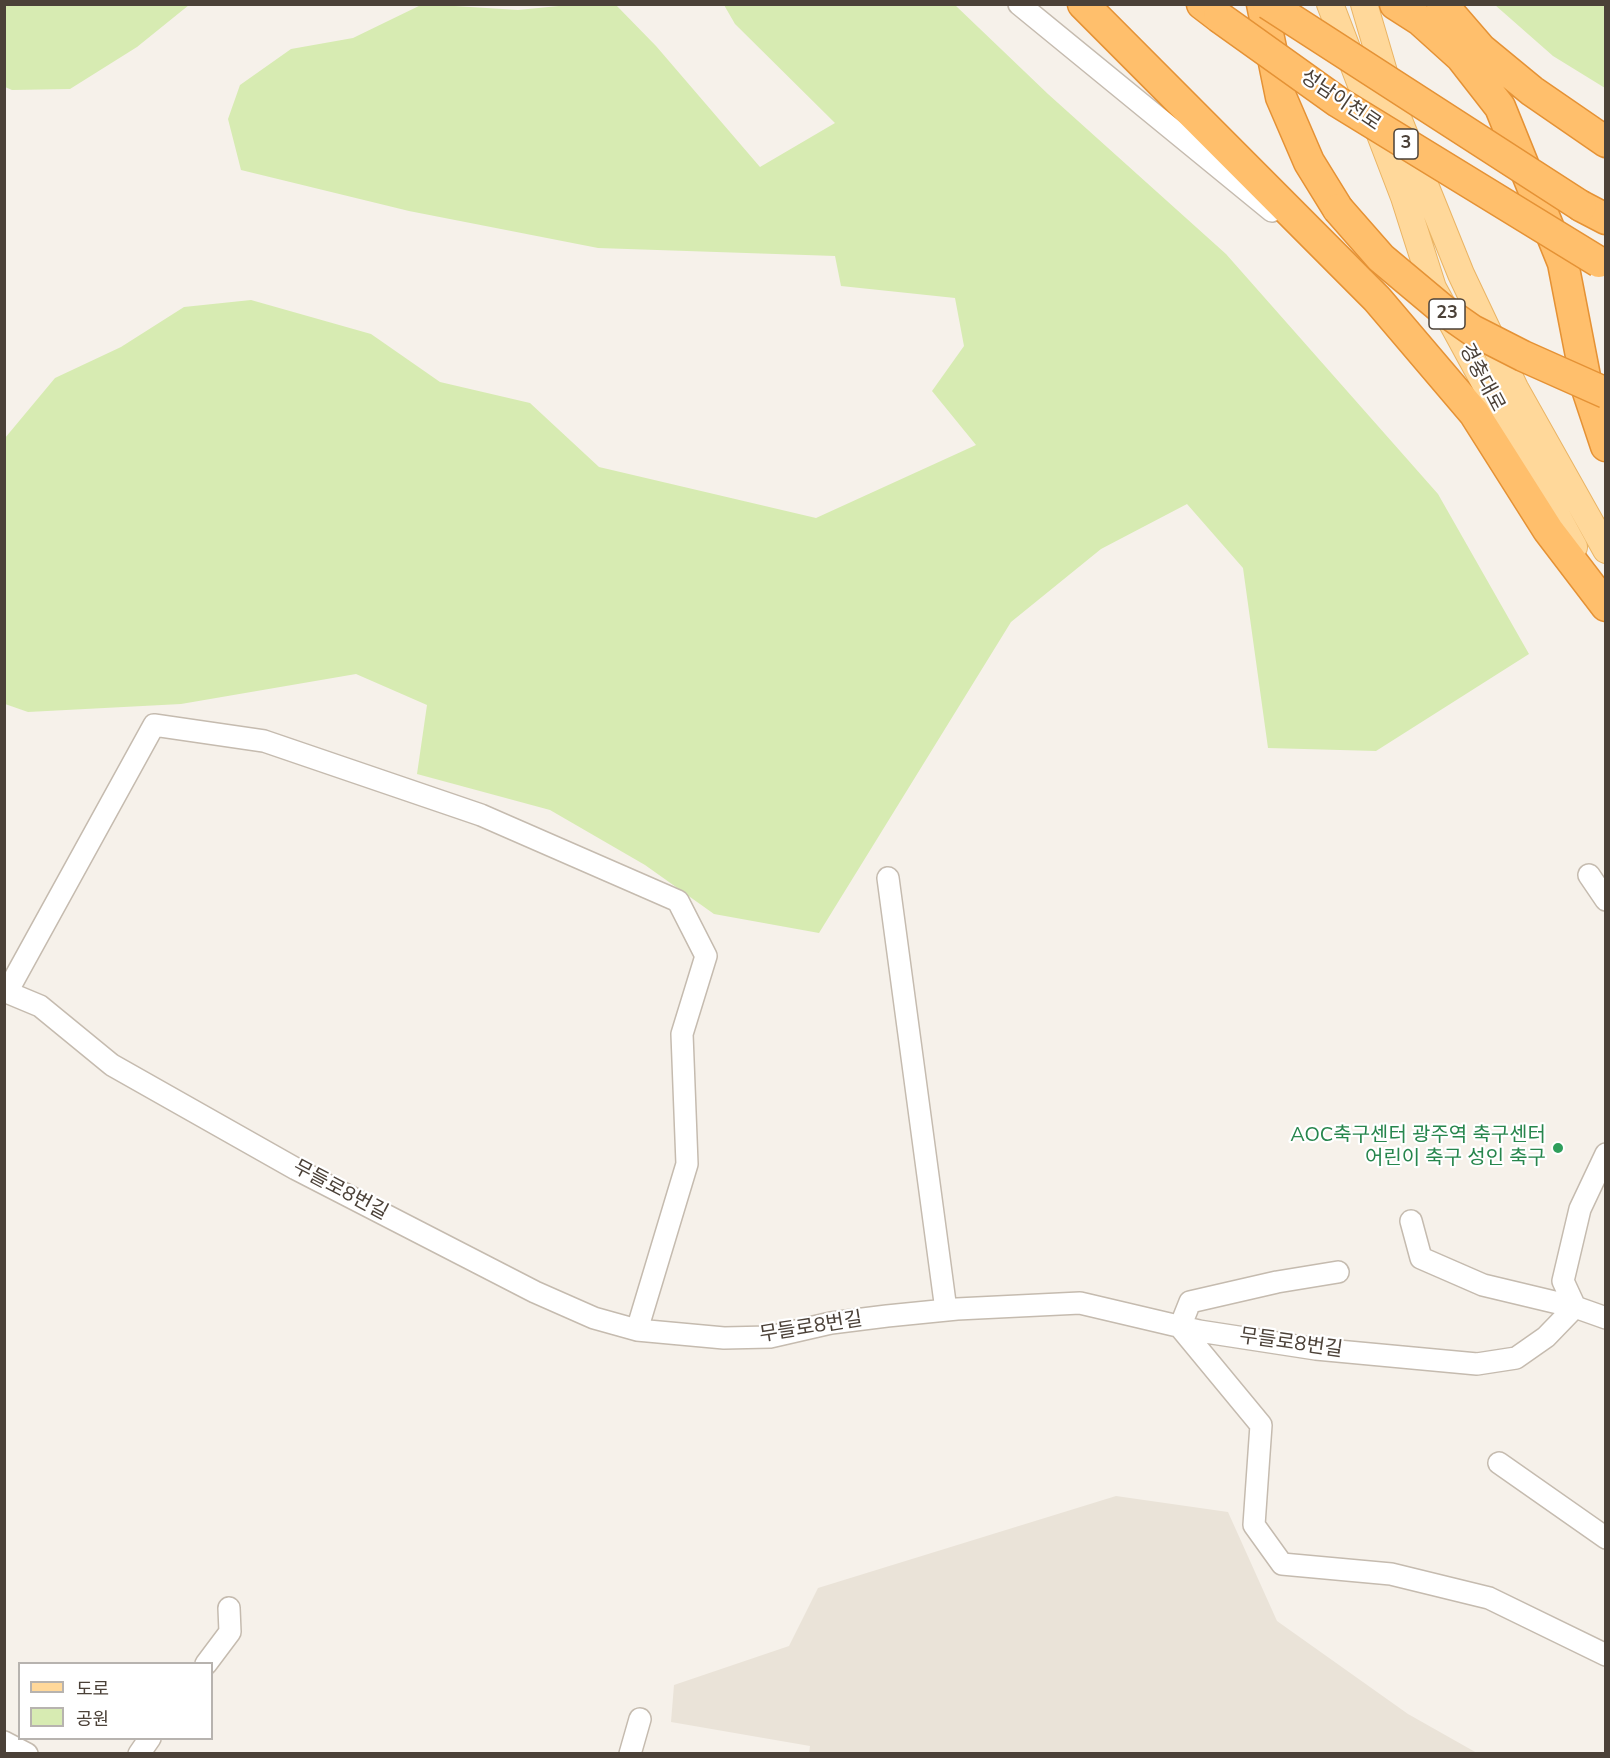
<!DOCTYPE html>
<meta charset="utf-8">
<style>
body{margin:0}
#map{position:relative;width:1610px;height:1758px;overflow:hidden;background:#f6f1ea;font-family:"Nunito Sans","Noto Sans KR",sans-serif}
canvas{display:block}
.frame{position:absolute;inset:0;border:6px solid #4b4138;pointer-events:none}
.legend{position:absolute;left:18px;top:1662px;width:195px;height:78px;box-sizing:border-box;background:#fff;border:2px solid #b7b3af;margin:0;padding:8px 10px;list-style:none;font-size:18px;color:#4b4138}
.legend li{display:flex;align-items:center;gap:12px;height:30px}
.legend b{width:30px;border:2px solid #b7b3af}
</style>
<div id="map">
<canvas width="1610" height="1758"></canvas>
<div class="frame"></div>
<ul class="legend">
<li><b style="height:8px;background:#ffd89a"></b>도로</li>
<li><b style="height:16px;background:#d7ebb2"></b>공원</li>
</ul>
</div>
<script>
const context = document.querySelector('canvas').getContext('2d');
context.lineJoin = 'round';
function fillPath(path, color) {
  context.fillStyle = color;
  context.fill(path, 'evenodd');
}
function shape(rows) {
  const path = new Path2D();
  for (const r of rows) {
    path.moveTo(r[0], r[1]);
    for (let i = 2; i < r.length; i += 2) path.lineTo(r[i], r[i + 1]);
  }
  return path;
}
function trace(path, color, width, dash) {
  context.strokeStyle = color;
  context.lineWidth = width;
  context.lineCap = dash ? 'butt' : 'round';
  context.setLineDash(dash || []);
  context.stroke(path);
}
function write(font, color, halo, rows, align = 'center') {
  context.font = font + ' "Nunito Sans","Noto Sans KR",sans-serif';
  context.lineWidth = 4.5;
  context.setLineDash([]);
  context.textBaseline = 'middle';
  context.strokeStyle = halo;
  context.fillStyle = color;
  for (const [text, x, y, turn = 0] of rows) {
    context.save();
    context.translate(x, y);
    context.rotate((+turn || 0) * Math.PI / 180);
    context.textAlign = isNaN(turn) ? turn : align;
    if (halo) context.strokeText(text, 0, 0);
    context.fillText(text, 0, 0);
    context.restore();
  }
}
fillPath(shape([
 [1116,1496,1228,1512,1277,1621,1408,1714,1477,1753,809,1754,810,1746,671,1722,674,1685,789,1646,818,1588]
]), '#eae3d8');
fillPath(shape([
 [423,4,518,10,569,5,616,5,656,46,760,167,835,123,735,24,724,5,955,5,1048,94,1226,254,1438,494,1529,654,1376,751,1268,748,1243,568,1187,504,1101,549,1011,622,819,933,714,914,645,865,550,810,417,774,427,705,356,674,181,704,28,712,5,704,5,438,55,378,121,347,184,307,251,300,371,334,440,382,530,403,599,467,816,518,976,445,932,391,964,346,955,298,841,286,835,256,598,248,409,211,241,170,228,119,240,85,291,49,353,38],
 [4,5,5,4,189,5,137,47,70,89,12,90,5,87],
 [1495,5,1605,5,1605,88,1553,56]
]), '#d7ebb2');
const minor = shape([
 [1019,4,1272,211],
 [1589,875,1606,900],
 [888,878,946,1310],
 [4,991,40,1006,112,1065,296,1169,535,1292,594,1318,637,1330,724,1338,770,1337,831,1323,887,1316,957,1309,1080,1303,1199,1331,1316,1349,1477,1364,1516,1358,1546,1337,1575,1307,1606,1318],
 [7,992,154,725,264,741,481,815,678,901,706,956,682,1034,687,1164,637,1330],
 [1411,1221,1421,1258,1483,1285,1575,1307],
 [1338,1272,1277,1282,1190,1302,1180,1327,1261,1425,1254,1525,1282,1564,1391,1574,1489,1598,1606,1655],
 [1575,1307,1563,1281,1580,1209,1606,1154],
 [1499,1463,1606,1538],
 [206,1664,230,1632,229,1608],
 [4,1742,27,1754],
 [139,1754,150,1738],
 [630,1754,640,1719]
]);
const major = shape([
 [1330,4,1404,197,1433,288,1574,547],
 [1364,4,1396,113,1461,274,1515,388,1606,550]
]);
const highway = shape([
 [1083,4,1377,299,1474,413,1548,530,1606,606],
 [1202,4,1219,17],
 [1262,4,1281,97,1309,162,1338,209],
 [1395,4,1420,20,1461,57,1500,107,1563,263,1588,392,1606,446],
 [1442,4,1481,49,1532,91,1606,142],
 [1581,206,1606,219]
]);
trace(minor, '#c5bbaf', 24);
trace(major, '#eab464', 28);
trace(highway, '#e59235', 33);
trace(minor, '#fff', 21);
trace(major, '#ffd89a', 26);
trace(highway, '#ffbf6c', 30);
const highwayBridge = shape([
 [1268,4,1581,206],
 [1219,17,1338,102,1599,262],
 [1338,209,1381,258,1442,309,1472,330,1523,356,1606,393]
]);
trace(highwayBridge, '#e59235', 33, []);
trace(highwayBridge, '#ffbf6c', 30);
for (const [x, y, r, color] of [
 [1558,1148,6,"#2e9e5b"]
]) {
  const dot = new Path2D();
  dot.arc(x, y, r, 0, 2 * Math.PI);
  context.fillStyle = color;
  context.fill(dot);
  trace(dot, '#fff', 2);
}
for (const [x, y, w] of [
 [1406,144,24],
 [1447,314,36]
]) {
  const box = new Path2D();
  box.roundRect(x - w / 2, y - 15, w, 30, 4.5);
  context.fillStyle = '#fff';
  context.fill(box);
  trace(box, '#4b4138', 1.5);
}
write('bold 18px', '#4b4138', null, [
 ["3",1406,144],
 ["23",1447,314]
]);
write('20px', '#4b4138', '#fff', [
 ["성남이천로",1340,101,34],
 ["경충대로",1481,378,62],
 ["무들로8번길",340,1191,28],
 ["무들로8번길",811,1328,-9],
 ["무들로8번길",1291,1344,8]
]);
write('20px', '#27864d', '#fff', [
 ["AOC축구센터 광주역 축구센터",1546,1136],
 ["어린이 축구 성인 축구",1546,1159]
], 'right');
</script>
